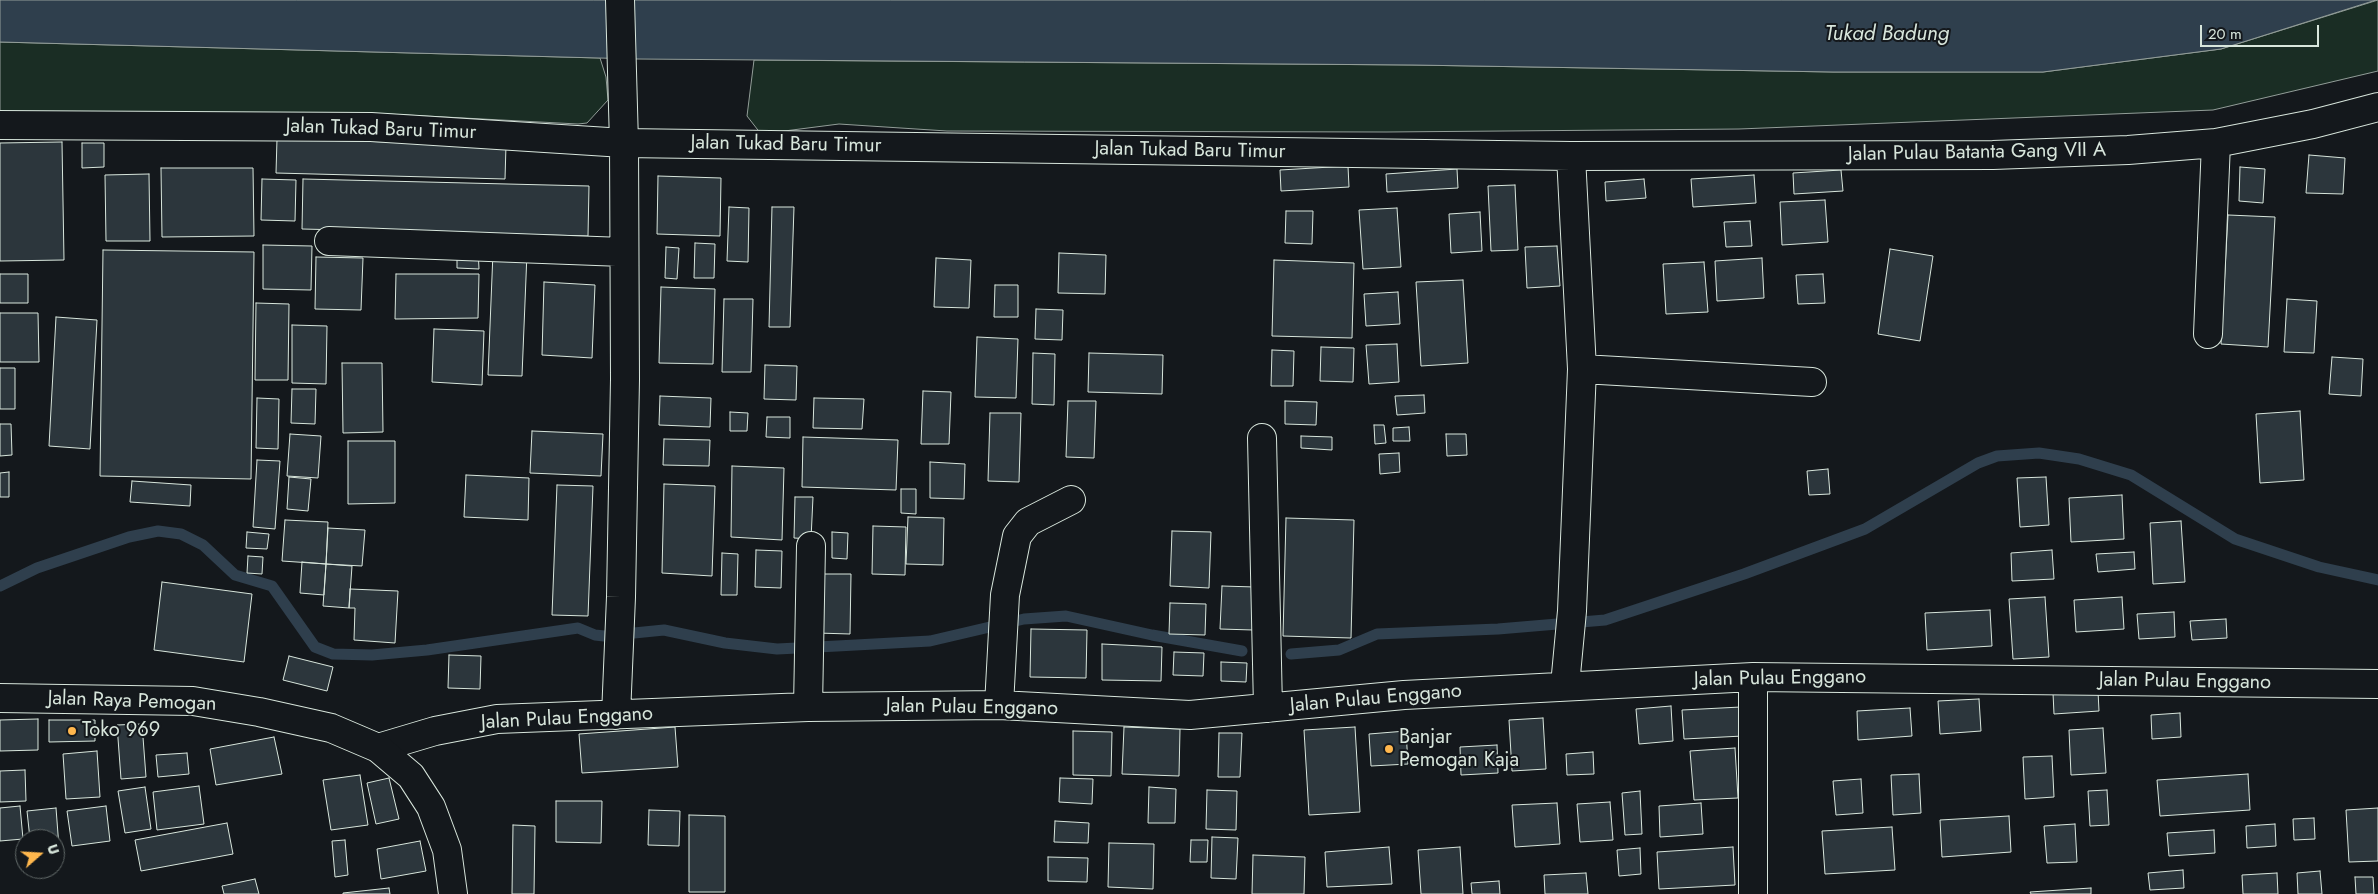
<!DOCTYPE html>
<style>
body{margin:0}
#map{position:relative;width:2378px;height:894px;overflow:hidden;background:#14181c;font-family:Jost,sans-serif}
canvas{display:block}
.north{position:absolute;left:15px;top:829px;width:50px;height:50px;box-sizing:border-box;background:#14181c;border:1px solid #626a69;border-radius:50%;rotate:71deg;font-size:14px;font-weight:700;line-height:20px;text-align:center;color:#d8e6dc}
.north::after{content:'';display:block;margin:auto;width:18px;height:22px;background:#ffb74d;clip-path:polygon(50% 0,100% 100%,50% 72%,0 100%)}
.scale{position:absolute;left:2200px;top:25px;width:119px;height:22px;box-sizing:border-box;border:2px solid #d8e6dc;border-top:0;padding-left:6px;font-size:15px;line-height:18px;white-space:nowrap;color:#d8e6dc;-webkit-text-stroke:4px #14181c;paint-order:stroke}
</style>
<div id="map">
<canvas width="2378" height="894"></canvas>
<div class="north">U</div>
<div class="scale">20 m</div>
</div>
<script>
const context = document.querySelector('canvas').getContext('2d');
context.lineJoin = 'round';
function fillPath(path, color) {
  context.fillStyle = color;
  context.fill(path, 'evenodd');
}
function shape(rows) {
  const path = new Path2D();
  for (const r of rows) {
    path.moveTo(r[0], r[1]);
    for (let i = 2; i < r.length; i += 2) path.lineTo(r[i], r[i + 1]);
  }
  return path;
}
function trace(path, color, width, dash) {
  context.strokeStyle = color;
  context.lineWidth = width;
  context.lineCap = dash ? 'butt' : 'round';
  context.setLineDash(dash || []);
  context.stroke(path);
}
function write(font, color, halo, rows, align = 'center') {
  context.font = font + ' Jost,sans-serif';
  context.lineWidth = 4;
  context.setLineDash([]);
  context.textBaseline = 'middle';
  context.strokeStyle = halo;
  context.fillStyle = color;
  for (const [text, x, y, turn = 0] of rows) {
    context.save();
    context.translate(x, y);
    context.rotate((+turn || 0) * Math.PI / 180);
    context.textAlign = isNaN(turn) ? turn : align;
    if (halo) context.strokeText(text, 0, 0);
    context.fillText(text, 0, 0);
    context.restore();
  }
}
const green = shape([
 [2378,0,2378,71,2213,110,1739,129,1386,132,947,131,839,124,761,134,747,116,754,60,1413,65,1833,72,2043,72,2221,49,2378,0],
 [0,42,600,58,606,77,608,100,587,123,578,124,368,113,144,118,0,115,0,42]
]);
fillPath(green, '#1a2d24');
trace(green, '#939e99', 1);
const water = shape([
 [0,0,2376,0,2221,49,2043,72,1833,72,1413,65,636,59,0,42,0,0]
]);
fillPath(water, '#2f3f4d');
trace(water, '#939e99', 1);
trace(shape([
 [0,586,37,568,129,537,158,531,181,534,203,545,235,575,272,586,315,647,333,654,372,655,427,650,578,628,595,635,604,636,664,630,725,643,777,649,837,646,930,641,1024,619,1066,616,1152,635,1242,651],
 [1291,654,1339,650,1377,634,1498,629,1605,620,1744,574,1865,529,1978,463,1997,456,2039,453,2079,459,2131,475,2235,539,2319,567,2378,580]
]), '#2f3f4d', 11);
const building = shape([
 [277,139,506,145,505,179,276,173,277,139],
 [62,142,64,260,0,261,0,143,62,142],
 [82,143,104,143,104,167,82,168,82,143],
 [2309,155,2345,158,2343,194,2306,193,2309,155],
 [1348,166,1349,187,1281,191,1280,170,1348,166],
 [2240,167,2265,169,2263,203,2239,201,2240,167],
 [161,168,253,168,254,236,162,237,161,168],
 [1457,169,1458,188,1387,192,1386,174,1457,169],
 [1841,170,1843,191,1794,194,1793,173,1841,170],
 [149,174,150,241,106,241,105,175,149,174],
 [1754,175,1756,203,1693,207,1691,179,1754,175],
 [658,176,721,178,720,236,657,234,658,176],
 [262,179,296,180,295,221,261,220,262,179],
 [303,179,589,186,588,236,302,229,303,179],
 [1644,179,1646,198,1606,201,1605,182,1644,179],
 [1515,185,1518,250,1491,251,1488,186,1515,185],
 [1825,200,1828,242,1782,245,1780,202,1825,200],
 [729,207,749,208,748,262,727,261,729,207],
 [772,207,794,207,790,327,769,327,772,207],
 [1397,208,1401,267,1363,269,1359,210,1397,208],
 [1286,211,1313,211,1312,244,1285,243,1286,211],
 [1480,212,1482,251,1451,253,1449,214,1480,212],
 [2228,215,2275,217,2268,347,2221,344,2228,215],
 [1750,221,1752,246,1726,247,1724,222,1750,221],
 [695,243,715,244,714,278,694,278,695,243],
 [263,245,312,246,311,290,263,289,263,245],
 [1557,246,1560,286,1527,288,1525,247,1557,246],
 [666,247,679,248,677,279,665,278,666,247],
 [457,249,478,249,479,269,457,268,457,249],
 [1890,249,1933,256,1920,341,1878,334,1890,249],
 [103,250,254,252,251,479,100,476,103,250],
 [493,252,527,253,522,376,488,375,493,252],
 [1059,253,1106,255,1105,294,1058,293,1059,253],
 [316,257,363,258,361,310,315,309,316,257],
 [936,258,971,260,969,308,934,307,936,258],
 [1762,258,1764,298,1717,301,1715,261,1762,258],
 [1274,260,1354,263,1352,338,1272,336,1274,260],
 [1704,262,1708,312,1666,314,1663,264,1704,262],
 [0,274,28,274,28,303,0,303,0,274],
 [396,274,479,274,478,318,395,319,396,274],
 [1823,274,1825,303,1798,304,1796,275,1823,274],
 [1463,280,1468,363,1421,366,1416,282,1463,280],
 [544,282,595,285,592,358,542,355,544,282],
 [995,285,1018,285,1018,317,994,317,995,285],
 [661,287,715,289,713,364,659,363,661,287],
 [1398,292,1400,324,1366,326,1364,294,1398,292],
 [724,299,753,299,751,372,722,372,724,299],
 [2287,299,2317,301,2314,353,2284,352,2287,299],
 [256,303,289,304,288,380,255,380,256,303],
 [1036,309,1063,310,1062,340,1035,339,1036,309],
 [0,313,38,313,39,362,0,362,0,313],
 [56,317,97,320,90,449,49,446,56,317],
 [292,325,327,326,326,384,292,383,292,325],
 [434,329,484,331,482,385,432,382,434,329],
 [977,337,1018,339,1016,398,975,397,977,337],
 [1397,344,1399,382,1369,384,1366,345,1397,344],
 [1321,347,1354,348,1353,382,1320,381,1321,347],
 [1272,350,1294,351,1293,386,1271,386,1272,350],
 [1033,353,1055,354,1054,405,1032,404,1033,353],
 [1089,353,1163,355,1162,394,1088,392,1089,353],
 [2332,357,2363,359,2361,396,2329,394,2332,357],
 [342,363,382,363,383,432,343,433,342,363],
 [765,365,797,366,796,400,764,399,765,365],
 [0,368,15,368,15,409,0,409,0,368],
 [292,389,316,389,315,424,291,423,292,389],
 [923,391,951,392,949,444,921,444,923,391],
 [1424,395,1425,413,1397,415,1395,396,1424,395],
 [660,396,711,398,710,427,659,425,660,396],
 [257,398,279,399,278,449,256,448,257,398],
 [814,398,864,399,862,429,813,428,814,398],
 [1068,401,1096,401,1094,458,1066,457,1068,401],
 [1285,401,1317,402,1316,425,1285,424,1285,401],
 [2300,411,2304,480,2260,483,2256,414,2300,411],
 [730,412,748,413,747,431,730,431,730,412],
 [990,413,1021,413,1019,482,988,481,990,413],
 [767,417,790,417,790,438,766,437,767,417],
 [0,424,11,424,12,455,0,456,0,424],
 [1374,425,1384,425,1386,443,1375,444,1374,425],
 [1409,427,1410,441,1393,441,1393,428,1409,427],
 [532,431,603,434,601,476,530,473,532,431],
 [290,434,321,436,318,478,287,476,290,434],
 [1446,434,1466,434,1467,455,1447,456,1446,434],
 [1301,436,1332,437,1332,450,1301,448,1301,436],
 [803,437,898,440,896,490,802,487,803,437],
 [664,439,710,440,709,466,663,465,664,439],
 [348,441,395,441,395,503,348,504,348,441],
 [1399,453,1400,472,1380,474,1379,454,1399,453],
 [257,460,280,461,275,529,253,527,257,460],
 [930,462,965,464,964,499,930,498,930,462],
 [732,466,784,468,782,540,731,537,732,466],
 [1828,469,1830,494,1809,495,1807,471,1828,469],
 [9,472,9,497,0,497,0,473,9,472],
 [466,475,529,478,528,520,464,517,466,475],
 [289,477,311,479,308,511,287,509,289,477],
 [2046,477,2049,525,2020,527,2017,478,2046,477],
 [132,481,191,485,190,506,130,502,132,481],
 [664,484,715,486,712,576,662,573,664,484],
 [557,485,593,486,588,616,552,615,557,485],
 [901,489,916,489,916,514,901,513,901,489],
 [2122,495,2124,539,2071,542,2069,498,2122,495],
 [795,497,813,497,811,539,794,538,795,497],
 [908,517,944,518,943,565,906,564,908,517],
 [1286,518,1354,520,1351,638,1283,636,1286,518],
 [285,520,328,522,326,564,282,561,285,520],
 [2181,521,2185,582,2153,584,2150,523,2181,521],
 [873,526,906,527,905,575,872,574,873,526],
 [328,528,365,530,362,566,326,564,328,528],
 [1172,531,1211,532,1209,588,1170,586,1172,531],
 [247,532,269,534,267,549,246,548,247,532],
 [832,532,848,533,847,559,832,558,832,532],
 [756,550,782,551,781,588,755,587,756,550],
 [2052,550,2054,579,2012,581,2011,553,2052,550],
 [2134,552,2135,569,2098,572,2096,554,2134,552],
 [722,553,738,554,737,595,721,595,722,553],
 [248,556,263,557,262,574,247,573,248,556],
 [302,562,326,564,324,595,300,593,302,562],
 [326,564,352,566,349,608,323,606,326,564],
 [819,574,851,574,850,634,817,633,819,574],
 [162,582,252,594,244,662,154,650,162,582],
 [1222,586,1255,587,1253,630,1220,629,1222,586],
 [350,589,398,591,395,643,354,640,355,608,349,608,350,589],
 [2045,597,2049,657,2013,659,2009,599,2045,597],
 [2122,597,2124,629,2076,632,2074,600,2122,597],
 [1170,603,1206,604,1205,635,1169,634,1170,603],
 [1990,610,1992,646,1927,650,1925,613,1990,610],
 [2174,612,2175,637,2139,639,2137,614,2174,612],
 [2226,619,2227,638,2192,640,2190,621,2226,619],
 [1031,629,1087,630,1086,678,1030,677,1031,629],
 [1102,644,1162,647,1161,681,1102,680,1102,644],
 [1174,652,1204,653,1203,676,1173,675,1174,652],
 [449,655,481,656,480,689,448,688,449,655],
 [289,656,333,667,327,691,283,680,289,656],
 [1221,662,1247,663,1246,682,1221,681,1221,662],
 [2098,691,2099,711,2054,714,2053,693,2098,691],
 [1979,699,1981,731,1940,734,1938,701,1979,699],
 [1671,706,1673,741,1639,744,1636,709,1671,706],
 [1741,707,1743,736,1684,739,1682,710,1741,707],
 [1910,708,1912,736,1858,740,1857,711,1910,708],
 [2180,713,2181,737,2152,739,2151,715,2180,713],
 [1543,718,1546,769,1512,771,1509,720,1543,718],
 [38,719,38,750,0,751,0,720,38,719],
 [49,720,95,720,95,741,49,742,49,720],
 [142,724,146,777,121,779,117,725,142,724],
 [675,727,678,767,582,773,579,734,675,727],
 [1124,727,1180,729,1179,776,1122,774,1124,727],
 [1355,727,1360,812,1309,815,1304,730,1355,727],
 [2103,728,2106,773,2071,775,2069,730,2103,728],
 [1073,731,1112,732,1111,776,1073,775,1073,731],
 [1406,731,1408,764,1371,766,1369,734,1406,731],
 [1219,733,1242,733,1240,777,1218,777,1219,733],
 [274,737,282,774,216,785,210,749,274,737],
 [1497,745,1498,773,1461,775,1460,747,1497,745],
 [1735,748,1738,798,1694,800,1690,751,1735,748],
 [97,751,100,797,66,799,63,754,97,751],
 [1593,752,1594,774,1567,775,1566,754,1593,752],
 [187,753,189,774,158,777,156,755,187,753],
 [2052,756,2054,797,2025,799,2023,757,2052,756],
 [25,770,26,801,0,802,0,771,25,770],
 [1919,774,1921,813,1893,815,1891,775,1919,774],
 [2248,774,2250,810,2160,816,2157,780,2248,774],
 [360,775,368,825,331,830,323,780,360,775],
 [389,778,399,819,376,824,367,783,389,778],
 [1060,778,1093,779,1092,804,1059,802,1060,778],
 [1861,779,1863,813,1836,815,1833,781,1861,779],
 [199,786,204,824,157,830,153,792,199,786],
 [145,787,151,829,125,833,118,791,145,787],
 [1149,787,1176,789,1175,823,1148,823,1149,787],
 [1207,790,1237,791,1236,830,1206,829,1207,790],
 [2107,790,2109,825,2090,826,2088,791,2107,790],
 [1640,791,1642,834,1625,835,1622,793,1640,791],
 [556,801,602,801,601,843,556,842,556,801],
 [1610,802,1613,840,1580,842,1577,804,1610,802],
 [1557,803,1560,844,1515,847,1512,805,1557,803],
 [1701,803,1703,834,1660,837,1659,806,1701,803],
 [20,806,23,839,0,841,0,808,20,806],
 [106,806,110,841,72,846,67,811,106,806],
 [56,808,59,847,55,847,55,839,30,839,27,811,56,808],
 [2378,808,2378,861,2349,862,2346,810,2378,808],
 [649,810,680,811,679,846,648,845,649,810],
 [689,815,725,816,725,892,689,892,689,815],
 [2009,816,2011,852,1942,857,1940,820,2009,816],
 [2314,818,2315,839,2294,840,2293,819,2314,818],
 [1055,821,1089,823,1088,843,1054,842,1055,821],
 [227,823,233,854,141,871,135,840,227,823],
 [2075,824,2077,862,2047,863,2044,826,2075,824],
 [2275,824,2276,846,2247,848,2246,826,2275,824],
 [513,825,535,826,534,894,512,894,513,825],
 [1892,827,1895,870,1825,874,1822,831,1892,827],
 [2214,830,2215,853,2169,856,2167,833,2214,830],
 [1212,837,1238,838,1236,879,1211,878,1212,837],
 [345,840,348,875,335,877,332,841,345,840],
 [1191,840,1208,840,1207,862,1190,862,1191,840],
 [420,841,426,871,381,879,377,849,420,841],
 [1109,843,1154,844,1153,889,1108,887,1109,843],
 [1389,847,1392,884,1327,887,1325,852,1389,847],
 [1460,847,1463,894,1421,894,1418,850,1460,847],
 [1733,847,1735,885,1659,889,1657,852,1733,847],
 [1640,848,1641,874,1619,876,1617,850,1640,848],
 [1253,855,1305,857,1304,894,1252,894,1253,855],
 [1048,857,1088,858,1087,882,1048,881,1048,857],
 [2183,870,2184,888,2150,890,2148,873,2183,870],
 [2320,871,2322,894,2298,894,2297,873,2320,871],
 [1586,873,1588,894,1545,894,1544,875,1586,873],
 [2277,873,2278,894,2243,894,2242,875,2277,873],
 [2355,877,2373,877,2374,894,2356,894,2355,877],
 [255,879,259,894,224,894,222,886,255,879],
 [1499,881,1500,894,1472,894,1471,883,1499,881],
 [389,888,390,894,343,894,343,893,389,888],
 [2091,888,2091,894,2031,894,2030,892,2091,888]
]);
fillPath(building, '#2c363c');
trace(building, '#d8e6dc', 1);
const minor = shape([
 [0,125,371,127,624,143,1571,156,1993,155,2128,150,2216,143,2313,124,2378,107],
 [329,241,623,252],
 [2208,334,2216,143],
 [1582,369,1812,382],
 [1262,438,1268,708],
 [1753,677,1753,894],
 [1565,685,1572,611,1582,369,1571,156],
 [999,705,1005,595,1017,536,1028,522,1071,500],
 [808,707,811,546],
 [616,715,621,597,625,379,624,143,620,0],
 [378,748,435,731,497,719,808,707,999,705,1190,715,1404,695,1753,677,2378,684]
]);
const tertiary = shape([
 [0,698,193,701,259,712,331,728,378,748,411,776,431,807,447,850,453,894]
]);
trace(minor, '#d8e6dc', 30);
trace(tertiary, '#d8e6dc', 30);
trace(minor, '#14181c', 28);
trace(tertiary, '#14181c', 28);
for (const [x, y, r, color] of [
 [72,731,5,"#ffb74d"],
 [1389,749,5,"#ffb74d"]
]) {
  const dot = new Path2D();
  dot.arc(x, y, r, 0, 2 * Math.PI);
  context.fillStyle = color;
  context.fill(dot);
  trace(dot, '#14181c', 2);
}
write('20px', '#d8e6dc', '#14181c', [
 ["Jalan Tukad Baru Timur",381,130,2],
 ["Jalan Tukad Baru Timur",786,145,1],
 ["Jalan Tukad Baru Timur",1190,151,1],
 ["Jalan Pulau Batanta Gang VII A",1977,153,-1],
 ["Jalan Pulau Enggano",1780,679,-1],
 ["Jalan Pulau Enggano",2185,682,1],
 ["Jalan Pulau Enggano",1376,699,-5],
 ["Jalan Raya Pemogan",132,702,2],
 ["Jalan Pulau Enggano",972,708,1],
 ["Jalan Pulau Enggano",567,719,-3]
]);
write('20px', '#d8e6dc', '#14181c', [
 ["Toko 969",82,731],
 ["Banjar",1399,738],
 ["Pemogan Kaja",1399,761]
], 'left');
write('italic 21px', '#d8e6dc', '#14181c', [
 ["Tukad Badung",1887,35]
]);
</script>
